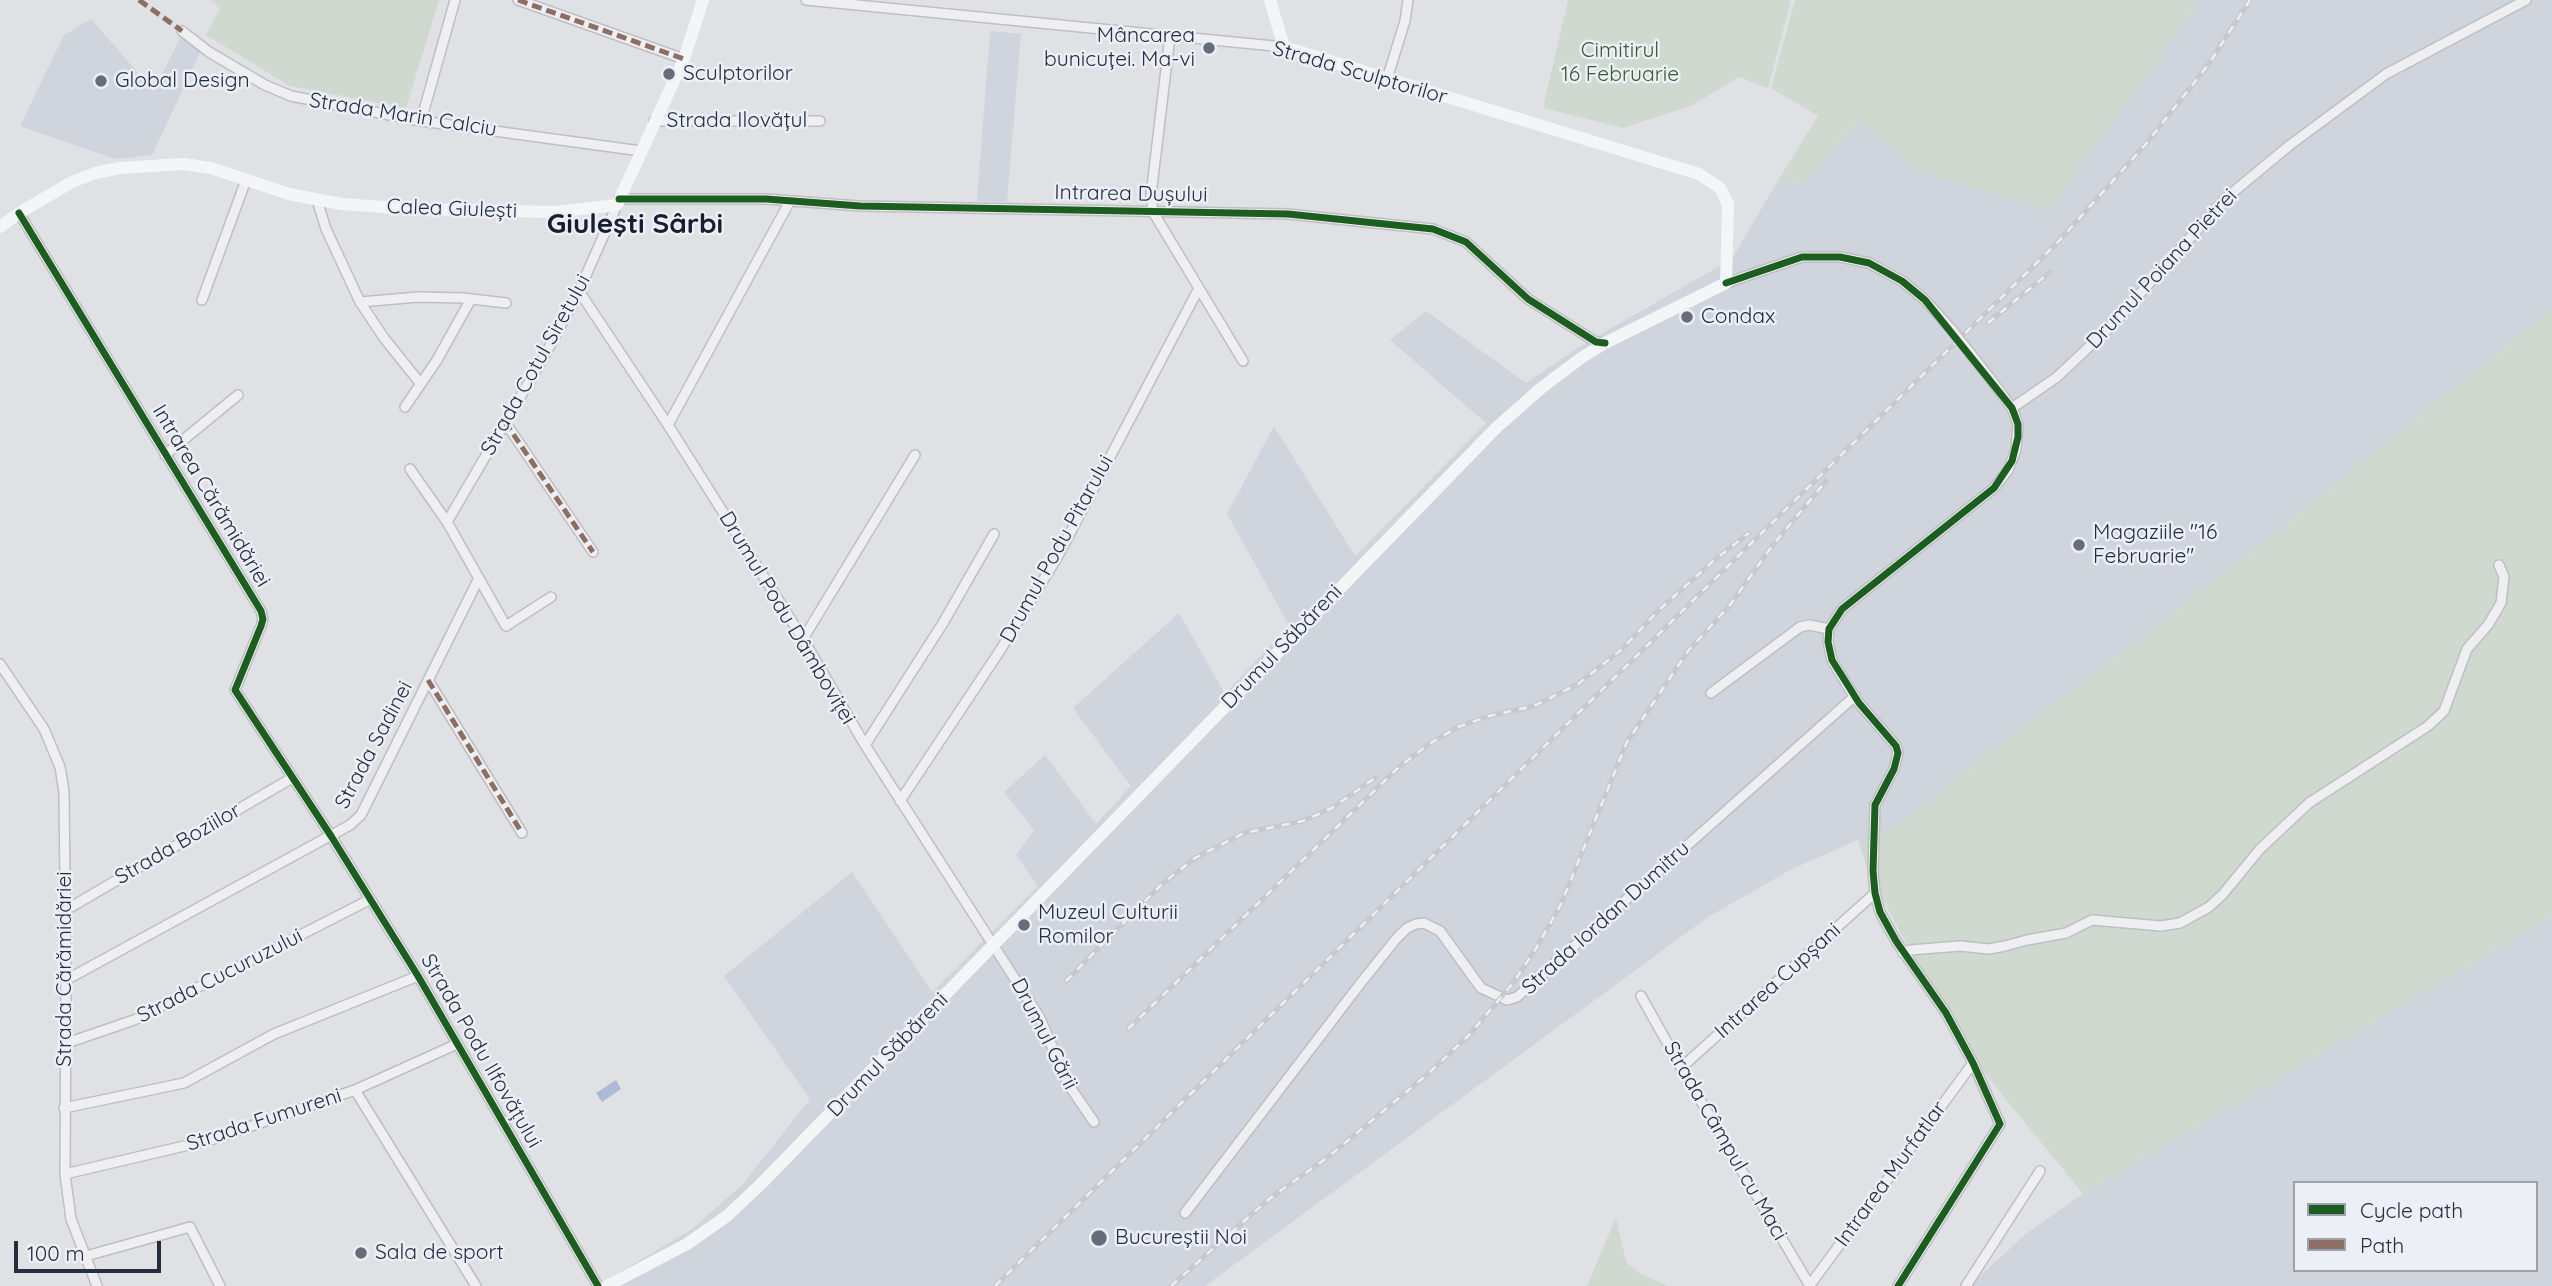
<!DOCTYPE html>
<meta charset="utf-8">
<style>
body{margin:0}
#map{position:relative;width:2552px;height:1286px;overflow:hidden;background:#e0e1e5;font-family:Quicksand,sans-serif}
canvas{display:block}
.legend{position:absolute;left:2293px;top:1181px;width:245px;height:91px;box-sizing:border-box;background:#eceff6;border:2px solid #9ca1ad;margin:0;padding:9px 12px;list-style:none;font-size:21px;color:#252d40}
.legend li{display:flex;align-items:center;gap:14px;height:35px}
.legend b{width:35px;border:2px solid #9ca1ad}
.scale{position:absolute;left:14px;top:1241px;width:147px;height:32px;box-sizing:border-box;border:4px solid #252d40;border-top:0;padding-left:9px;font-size:21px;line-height:24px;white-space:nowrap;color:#252d40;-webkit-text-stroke:5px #eceff6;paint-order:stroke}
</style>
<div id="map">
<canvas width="2552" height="1286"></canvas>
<ul class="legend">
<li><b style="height:9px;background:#1b5e20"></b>Cycle path</li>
<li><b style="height:9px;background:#8d6e63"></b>Path</li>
</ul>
<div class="scale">100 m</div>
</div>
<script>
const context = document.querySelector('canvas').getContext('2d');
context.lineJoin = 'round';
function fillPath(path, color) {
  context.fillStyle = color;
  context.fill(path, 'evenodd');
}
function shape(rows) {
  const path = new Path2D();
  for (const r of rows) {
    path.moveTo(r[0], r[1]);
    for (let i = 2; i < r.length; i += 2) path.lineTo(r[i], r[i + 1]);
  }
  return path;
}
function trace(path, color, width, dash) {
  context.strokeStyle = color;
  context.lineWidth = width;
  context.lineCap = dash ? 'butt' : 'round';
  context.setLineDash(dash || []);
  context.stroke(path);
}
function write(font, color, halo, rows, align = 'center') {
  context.font = font + ' Quicksand,sans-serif';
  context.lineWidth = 5;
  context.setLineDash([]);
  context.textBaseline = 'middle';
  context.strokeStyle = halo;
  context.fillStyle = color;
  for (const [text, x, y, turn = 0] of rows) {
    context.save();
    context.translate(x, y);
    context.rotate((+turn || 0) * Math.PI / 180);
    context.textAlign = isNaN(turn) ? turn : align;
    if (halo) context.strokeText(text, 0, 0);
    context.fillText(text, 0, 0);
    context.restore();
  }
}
fillPath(shape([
 [2198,0,2552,0,2552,309,2236,564,1900,822,1868,840,1858,840,1790,870,1708,917,1205,1286,597,1286,692,1229,743,1184,810,1099,724,976,852,872,932,992,1038,886,1016,855,1034,830,1004,792,1045,755,1096,824,1131,786,1073,708,1179,613,1225,694,1289,625,1227,514,1274,426,1355,556,1486,423,1390,340,1426,311,1526,383,1582,345,1732,259,1777,182,1801,184,1861,120,1918,171,2188,18],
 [91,19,154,91,181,36,201,51,152,155,115,159,20,126,64,35],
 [990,31,1021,34,1007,202,977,201],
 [2552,917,2552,1286,1969,1286,2027,1233,2083,1194],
 [2295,1183,2536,1183,2536,1270,2295,1270]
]), '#d0d4dc');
fillPath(shape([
 [211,0,439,0,406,108,290,86,206,35,220,8],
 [1568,0,1791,0,1768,88,1739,77,1693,105,1623,128,1543,108],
 [1795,0,2198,0,2188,18,2049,210,1917,171,1861,120,1801,184,1777,182,1818,116,1771,88],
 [2552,309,2552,917,2083,1194,1987,1076,1910,950,1868,872,1858,840,1868,840,1900,822,2236,564],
 [1616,1217,1626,1262,1639,1273,1668,1286,1587,1286]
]), '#cfd9cf');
fillPath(shape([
 [616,1080,621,1089,602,1102,596,1093]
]), '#acbad3');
const minor = shape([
 [518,0,684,59],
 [806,0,1284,47],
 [182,31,209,52,265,85,291,96,421,121,641,151],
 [1170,36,1151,195,1153,212,1243,361],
 [1387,79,1405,21,1408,0],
 [421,121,455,0],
 [654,121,820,121],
 [619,199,766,199,860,206,1288,214,1433,229,1466,242,1528,299,1596,342,1605,343],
 [317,200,326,229,360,302,384,338,420,383],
 [19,213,261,611,263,619,261,626,235,690,331,836,418,976,598,1286],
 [1726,283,1802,257,1840,257,1869,263,1902,281,1925,300,1952,330],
 [579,291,668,425,803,639,865,745,1040,1018,1068,1084,1094,1122],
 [202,300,246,180],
 [360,302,418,297,463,298,506,303],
 [405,407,437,360,471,299],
 [2012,408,2057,377,2109,328,2226,198,2290,145,2386,74,2526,0],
 [505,422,593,552],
 [668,425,790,201],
 [165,455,238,395],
 [410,469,447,522,506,626,551,597],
 [447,522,546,353,579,291,617,205],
 [803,639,915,455],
 [0,664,44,729,60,767,64,792,66,980,65,1174,71,1219,97,1286],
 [428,680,522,833],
 [1711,693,1800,627,1809,625,1829,629],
 [865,745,943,623,994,534],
 [900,801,1001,649,1058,556,1199,288],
 [64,911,292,778],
 [1903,953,1910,950,1960,946,1989,949,2005,946,2027,940,2066,933,2092,920,2161,926,2180,923,2209,907,2223,894,2260,849,2309,803,2428,726,2444,711,2467,649,2488,625,2501,603,2504,577,2499,565],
 [66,980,350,825,361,815,478,580],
 [1641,996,1683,1071,1810,1286],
 [67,1043,134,1020,369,900],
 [1681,1068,1875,893],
 [355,1090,476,1286],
 [64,1108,184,1083,274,1034,418,976],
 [65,1174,214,1139,355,1090,457,1044],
 [1185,1213,1360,984,1396,939,1407,928,1416,924,1424,923,1440,931,1481,988,1507,1000,1517,997,1855,696],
 [86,1256,190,1227,220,1286],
 [1810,1285,1973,1063],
 [1898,1286,2000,1124,1973,1063,1946,1013,1896,941,1880,912,1875,893,1873,871,1875,805,1894,769,1898,753,1896,746,1859,703,1847,685,1832,660,1828,642,1829,629,1842,609,1994,488,2008,470,2016,450,2018,424,2012,408,1989,377],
 [1966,1286,2040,1171]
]);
trace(minor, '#bebfc3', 12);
trace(minor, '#efeff2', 9);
trace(shape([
 [0,227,19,213,72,182,95,173,120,168,184,164,211,168,289,194,342,204,412,209,556,212,617,205,684,59,703,0],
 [607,1286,687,1244,727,1216,761,1184,1496,428,1540,389,1581,358,1605,343,1726,283,1728,204,1720,188,1699,174,1284,47,1270,0]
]), '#f4f5f6', 12);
const rail = shape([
 [1988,323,2050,272],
 [1066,981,1162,884,1195,858,1244,833,1303,821,1332,808,1375,778],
 [1128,1029,1399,767,1429,744,1458,727,1489,716,1534,706,1578,684,1621,650,1659,610,1712,562,1749,533],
 [995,1286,2058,242,2145,145,2208,65,2250,0],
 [1171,1286,1269,1199,1328,1157,1429,1073,1469,1035,1513,983,1537,947,1561,904,1627,742,1688,651,1730,605,1772,546,1826,481]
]);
trace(rail, '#c8c9cd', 5);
trace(rail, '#eceff6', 2.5, [8]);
const minorBridge = shape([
 [1952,330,1989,377]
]);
trace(minorBridge, '#bebfc3', 12, []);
trace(minorBridge, '#efeff2', 9);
trace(shape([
 [139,0,182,31],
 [518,0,684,59],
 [505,422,593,552],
 [428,680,522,833]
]), '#8d6e63', 5, [10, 5]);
trace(shape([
 [619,199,766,199,860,206,1288,214,1433,229,1466,242,1528,299,1596,342,1605,343],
 [19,213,261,611,263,619,261,626,235,690,331,836,418,976,598,1286],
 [1726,283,1802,257,1840,257,1869,263,1902,281,1925,300,2012,408,2018,424,2018,437,2012,461,1994,488,1842,609,1829,629,1828,642,1832,660,1859,703,1896,746,1898,753,1894,769,1875,805,1873,871,1875,893,1880,912,1896,941,1946,1013,1973,1063,2000,1124,1898,1286]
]), '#1b5e20', 7);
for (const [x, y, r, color] of [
 [1209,48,7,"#666c7a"],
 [669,74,7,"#666c7a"],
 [101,81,7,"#666c7a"],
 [1687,317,7,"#666c7a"],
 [2079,545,7,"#666c7a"],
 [1024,925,7,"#666c7a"],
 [1099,1238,9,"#666c7a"],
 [361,1253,7,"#666c7a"]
]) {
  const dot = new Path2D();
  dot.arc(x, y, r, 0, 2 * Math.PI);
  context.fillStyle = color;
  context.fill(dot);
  trace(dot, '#eceff6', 2.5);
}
write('21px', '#252d40', '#eceff6', [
 ["Mâncarea",1195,36,"right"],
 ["bunicuței. Ma-vi",1195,60,"right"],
 ["Sculptorilor",683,74],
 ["Global Design",115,81],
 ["Condax",1701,317],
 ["Magaziile \"16",2093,533],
 ["Februarie\"",2093,557],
 ["Muzeul Culturii",1038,913],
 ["Romilor",1038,937],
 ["Bucureștii Noi",1115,1238],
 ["Sala de sport",375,1253]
], 'left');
write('21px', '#365c31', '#eceff6', [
 ["Cimitirul",1620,51],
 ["16 Februarie",1620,75]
]);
write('21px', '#252d40', '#eceff6', [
 ["Strada Sculptorilor",1360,73,16],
 ["Strada Marin Calciu",403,115,9],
 ["Strada Ilovățul",737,121],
 ["Intrarea Dușului",1131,194,1],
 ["Calea Giulești",452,209,2],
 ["Drumul Poiana Pietrei",2162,269,-47],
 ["Strada Cotul Siretului",536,365,-61],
 ["Intrarea Cărămidăriei",211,496,59],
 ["Drumul Podu Pitarului",1057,549,-61],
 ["Drumul Podu Dâmboviței",787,618,59],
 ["Drumul Săbăreni",1282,647,-46],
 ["Strada Sadinei",374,745,-62],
 ["Strada Boziilor",178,844,-30],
 ["Strada Iordan Dumitru",1606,918,-42],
 ["Strada Cărămidăriei",65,969,-90],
 ["Strada Cucuruzului",220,976,-27],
 ["Intrarea Cupșani",1778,981,-42],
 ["Drumul Gării",1044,1034,63],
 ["Strada Podu Ilfovățului",481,1051,60],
 ["Drumul Săbăreni",888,1055,-46],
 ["Strada Fumureni",264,1120,-18],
 ["Strada Câmpul cu Maci",1725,1141,60],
 ["Intrarea Murfatlar",1891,1174,-54]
]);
write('bold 28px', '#181e30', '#eceff6', [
 ["Giuleşti Sârbi",635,225]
]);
</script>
